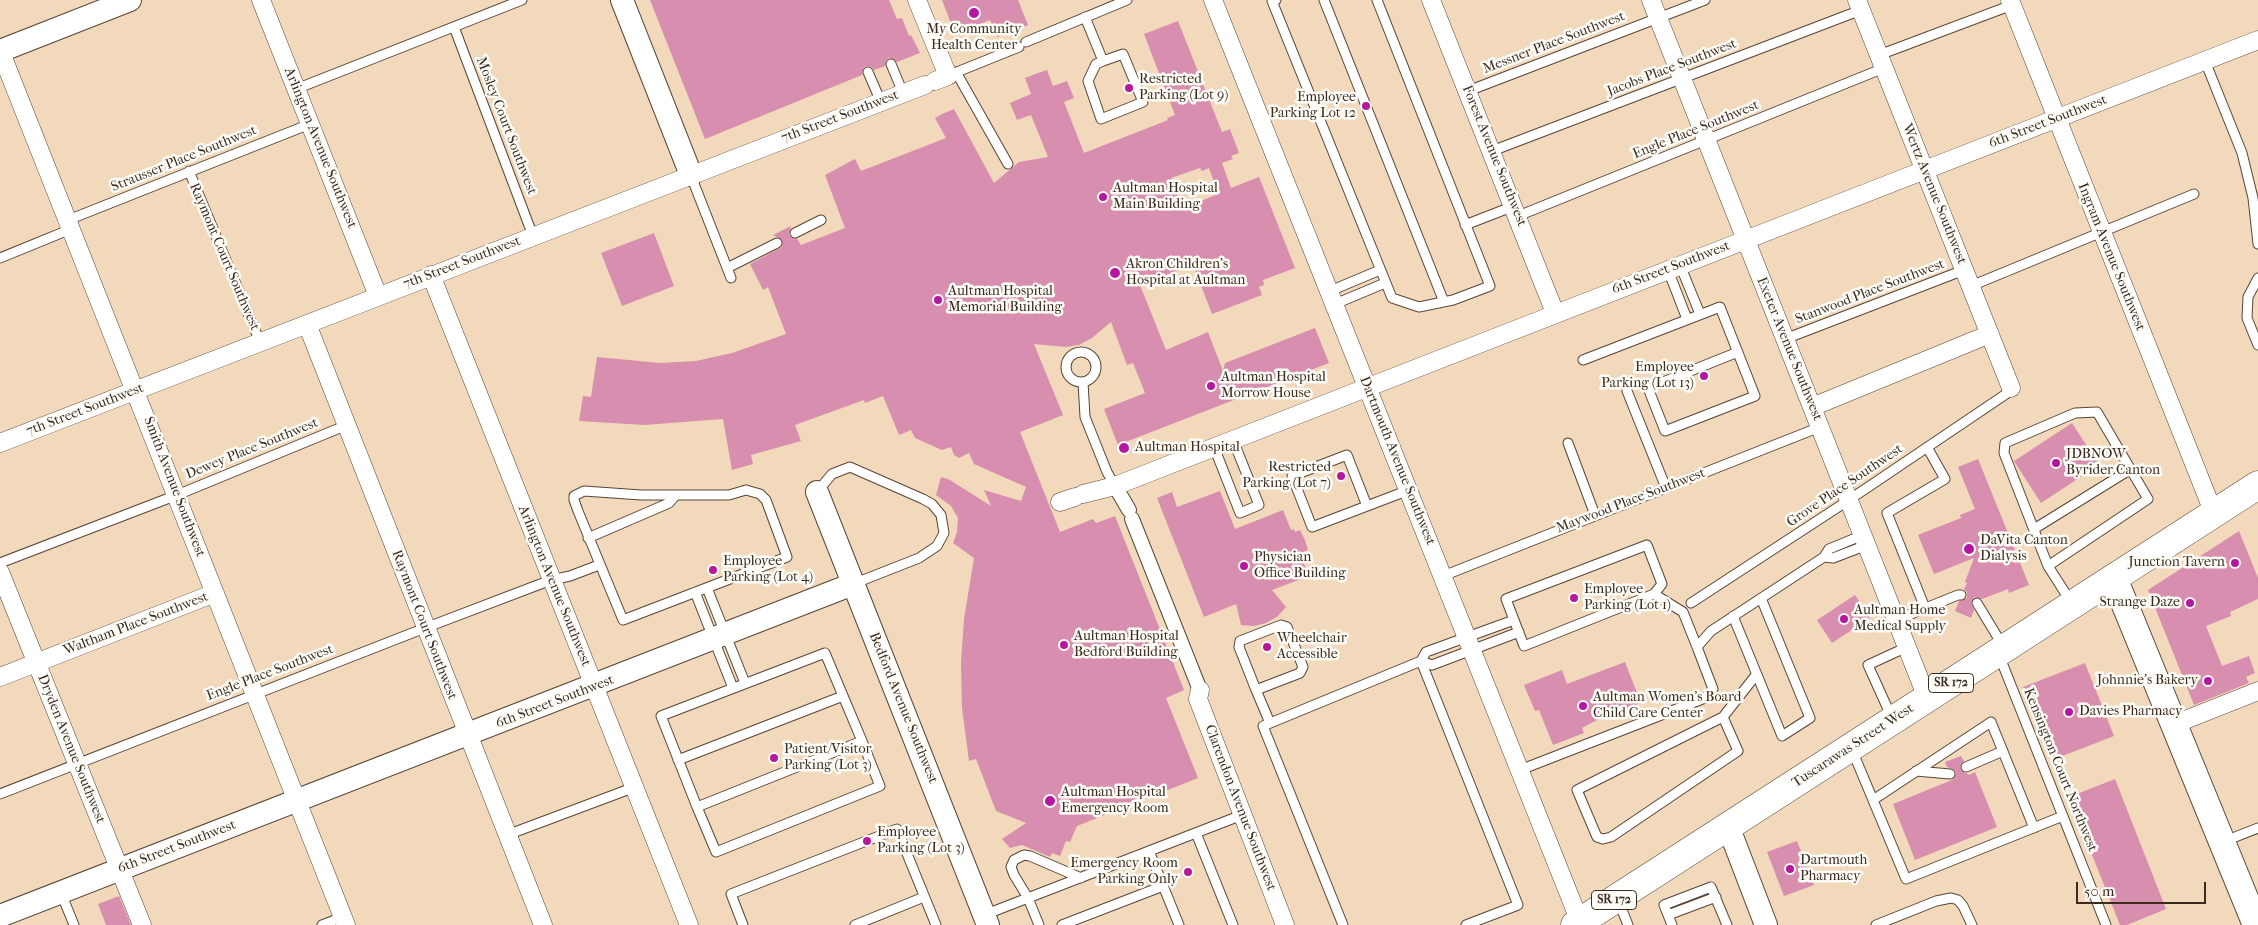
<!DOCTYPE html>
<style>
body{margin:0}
#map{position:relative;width:2258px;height:925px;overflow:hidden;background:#f3d9bb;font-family:"IM FELL French Canon",serif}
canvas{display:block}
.scale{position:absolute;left:2076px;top:882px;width:130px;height:22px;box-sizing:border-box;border:2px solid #3b2a1e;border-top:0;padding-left:6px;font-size:15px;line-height:18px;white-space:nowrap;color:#3b2a1e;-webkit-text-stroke:4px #fdfcf7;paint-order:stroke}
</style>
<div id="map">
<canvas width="2258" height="925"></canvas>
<div class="scale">50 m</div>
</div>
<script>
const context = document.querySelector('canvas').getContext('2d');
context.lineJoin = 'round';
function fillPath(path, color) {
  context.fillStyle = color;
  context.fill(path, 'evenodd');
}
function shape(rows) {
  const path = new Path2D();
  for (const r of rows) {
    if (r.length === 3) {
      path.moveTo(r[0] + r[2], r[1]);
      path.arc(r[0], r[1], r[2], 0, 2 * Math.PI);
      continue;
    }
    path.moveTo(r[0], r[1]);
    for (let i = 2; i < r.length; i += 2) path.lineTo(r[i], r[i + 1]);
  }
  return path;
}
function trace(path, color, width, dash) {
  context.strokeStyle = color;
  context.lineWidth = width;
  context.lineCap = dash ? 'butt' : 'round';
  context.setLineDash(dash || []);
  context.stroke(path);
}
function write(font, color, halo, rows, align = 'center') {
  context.font = font + ' "IM FELL French Canon",serif';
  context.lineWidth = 5;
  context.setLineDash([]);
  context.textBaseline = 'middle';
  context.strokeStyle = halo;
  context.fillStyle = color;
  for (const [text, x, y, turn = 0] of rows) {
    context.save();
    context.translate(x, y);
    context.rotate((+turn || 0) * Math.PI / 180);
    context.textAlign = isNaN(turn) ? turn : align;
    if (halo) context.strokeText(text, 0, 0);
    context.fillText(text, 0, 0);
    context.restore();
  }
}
fillPath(shape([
 [650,0,889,0,897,19,902,18,909,36,911,35,920,53,897,62,889,58,886,61,885,66,874,70,871,67,866,66,863,69,862,75,705,139],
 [942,0,1018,0,1028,25,997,37,990,20,955,34],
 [1178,21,1222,132,1230,129,1239,153,1231,156,1233,159,1222,163,1231,188,1259,177,1295,268,1263,280,1264,285,1259,287,1262,295,1212,314,1193,265,1140,285,1166,350,1208,332,1223,371,1225,363,1315,328,1329,363,1118,445,1104,409,1145,393,1133,363,1127,365,1111,322,1092,338,1079,345,1065,347,1034,344,1063,415,1020,432,1060,532,1093,519,1096,523,1115,516,1184,690,1166,698,1198,778,1077,826,1070,842,1066,841,1060,856,1052,853,1050,857,1022,845,1010,848,1002,839,1026,823,996,811,976,759,969,761,962,708,961,662,964,619,974,558,953,543,957,532,958,518,951,506,936,495,941,477,950,480,991,506,984,490,1021,501,1026,487,974,464,969,453,959,458,954,455,951,447,942,450,915,438,911,430,899,435,883,396,865,403,864,400,795,425,801,441,751,455,753,464,732,470,723,419,644,425,579,421,583,396,591,397,597,357,660,363,696,361,732,353,786,334,768,287,763,290,750,264,782,247,782,240,773,235,791,226,789,235,792,238,797,239,801,245,845,228,825,175,855,159,861,171,946,138,935,118,940,115,954,109,994,183,1019,162,1048,157,1031,115,1017,120,1010,103,1031,94,1025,78,1038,73,1047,70,1053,86,1067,81,1074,98,1064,102,1084,153,1168,120,1167,118,1175,115,1144,34],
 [1200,168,1202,171,1209,168,1218,194,1183,208,1171,178],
 [654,233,674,286,622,306,601,253],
 [2072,423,2099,465,2041,503,2014,461],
 [1978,459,2029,585,2009,593,2008,589,1982,599,1974,597,1971,603,1974,610,1971,618,1955,611,1959,601,1967,598,1967,592,1964,589,1967,583,1965,582,1974,558,1934,574,1918,535,1961,518,1960,515,1975,509,1958,467],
 [1220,491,1235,529,1283,510,1291,530,1294,529,1295,532,1300,530,1305,540,1308,550,1303,552,1304,555,1301,556,1309,576,1272,590,1286,607,1277,617,1266,623,1254,626,1241,625,1236,604,1204,617,1157,498,1172,492,1177,507],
 [2239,531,2258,578,2258,599,2230,612,2231,616,2206,626,2222,666,2249,656,2255,673,2246,677,2249,683,2194,705,2148,590],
 [1855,595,1870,618,1832,643,1817,620],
 [1625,662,1641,703,1597,720,1582,728,1584,733,1553,745,1539,710,1535,711,1524,685,1562,670,1567,684],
 [2085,663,2114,736,2052,760,2023,687],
 [1961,756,1964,761,1960,766,1961,770,1969,775,1975,772,1997,827,1915,860,1893,804,1952,780,1955,777,1956,772,1953,769,1947,767,1945,762],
 [2115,779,2166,909,2127,925,2120,925,2069,797],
 [1797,841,1814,885,1784,896,1767,852],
 [119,896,131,925,106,925,98,904]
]), '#d78eaf');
const service = shape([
 [1276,0,1272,1,1392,298,1419,307,1453,300,1490,286,1377,0],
 [1324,0,1444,302],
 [1085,17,1103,61,1123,54,1143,102,1101,119,1088,81,1096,64,1103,61],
 [454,27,533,236],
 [1026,42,1127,0],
 [1879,55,2012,5],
 [2205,61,2242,153,2253,198,2258,244],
 [891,64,903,93],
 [868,72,881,102],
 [956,72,1008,164],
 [952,74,1019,47],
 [296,89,522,0],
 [1468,91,1705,0],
 [1492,151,1861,10],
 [189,171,260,342],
 [691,176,731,278],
 [1518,216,1884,68],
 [68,220,310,124],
 [1465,225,1514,206],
 [795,233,821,220],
 [0,258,71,229],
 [1680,265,1700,314],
 [727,268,777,243],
 [1668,270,1687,319],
 [2258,278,2248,297,2247,318,2258,345],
 [1971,286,2194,194],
 [1330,291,1380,270],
 [1335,304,1385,283],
 [1785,339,1964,270],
 [1081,367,15],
 [1583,360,1720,307,1755,396,1665,431,1648,388,1738,352],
 [1083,382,1085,417,1107,472,1115,486],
 [1627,391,1666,488],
 [1568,443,1595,515],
 [1214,447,1240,513,1259,505,1233,440],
 [746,490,760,494,766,500,787,557,623,620,578,511,574,500,574,496,584,491,641,495,729,495,746,490],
 [817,492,832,474,850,467,923,499,932,504,941,515,944,533,937,546,919,558,853,584],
 [1367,506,1347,455,1292,476,1312,527,1409,490],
 [2034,529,2131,469],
 [588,538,669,503,676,495],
 [1647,545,1662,584,1654,594,1524,646,1506,599,1647,545],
 [1824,557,1833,558,1867,545],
 [0,563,177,495,347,425],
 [2048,566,2004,453,2005,443,2075,413,2097,412,2148,499,2048,566,2071,602],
 [1443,576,1820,427],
 [707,588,745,683],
 [695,592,733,688],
 [1654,594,1683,612,1697,647],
 [1691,603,1849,500,2009,392,2011,388],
 [1977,603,2003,646],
 [1925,608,1887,513,1945,479,1927,447],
 [1733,616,1782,736,1810,718,1761,598],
 [1896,620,1958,595,1961,595],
 [1999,655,2106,925],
 [1421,661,1518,905,1466,925],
 [1421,661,1432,665,1519,632],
 [1256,690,1300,673,1303,667,1287,627,1281,625,1240,641,1239,647,1256,690,1270,723],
 [1723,717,1738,751,1611,837,1603,839,1597,837,1577,790,1723,717,1756,675],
 [1892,718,1868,665,1907,647],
 [1852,750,1906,879,2063,816],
 [678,760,843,696],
 [1966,767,2003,751],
 [1520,770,1705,698,1713,689,1697,647,1711,631,1824,557,1829,549,1863,535],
 [1916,771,1950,774],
 [0,794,425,628,551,580,570,576,599,565],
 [1873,800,1991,722,2034,828],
 [697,807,716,852,880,786,862,741,825,653,661,716,697,807,862,741],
 [1196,833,1233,925],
 [507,835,635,787],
 [2225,841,2258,828],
 [1149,851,1179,925],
 [61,893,74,925],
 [1618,900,1628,925],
 [984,915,1242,815],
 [1668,915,1716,897],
 [322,925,343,917],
 [743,925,731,894,897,829,936,925],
 [855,925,924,897],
 [1039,925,1028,898,1014,875,1011,867,1014,860,1024,855,1030,856,1081,878],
 [1062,925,1163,886],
 [1343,925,1263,726,1421,661,1426,652,1514,620],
 [1672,925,1664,905,1711,887,1727,925],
 [1876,925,1936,901,1951,898,1958,900,1963,906,1972,925]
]);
const pedestrian = shape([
 [1115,486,1129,510],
 [1132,519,1200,690]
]);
const minor = shape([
 [261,0,378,296],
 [917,0,948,76,935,81],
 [1213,0,1580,922],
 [1431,0,1555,313],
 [1651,0,1927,698],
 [1857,0,2011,388],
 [2010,0,2214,514],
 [0,50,346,925],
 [431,275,689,925],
 [307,324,543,925],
 [1812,407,1990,334],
 [0,443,925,85],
 [1083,494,1115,486,2258,40],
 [1060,502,1075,497],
 [0,572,142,925],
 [0,677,215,593],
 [1200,690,1198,699,1285,925],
 [2175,724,2258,691]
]);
const tertiary = shape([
 [622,0,691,175],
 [0,51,130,0],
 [817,492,988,925],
 [1728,826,1766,925],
 [0,916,853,584]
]);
const secondary = shape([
 [2114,578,2256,925]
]);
const primary = shape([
 [1575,925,2258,485]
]);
trace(service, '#574436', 11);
trace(pedestrian, '#574436', 16);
trace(minor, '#574436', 19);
trace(tertiary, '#574436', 24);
trace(secondary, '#574436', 28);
trace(primary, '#574436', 29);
trace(service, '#fff', 9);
trace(pedestrian, '#fff', 14);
trace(minor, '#fff', 18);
trace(tertiary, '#fff', 22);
trace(secondary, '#fff', 26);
trace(primary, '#fff', 28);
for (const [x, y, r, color] of [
 [974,13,6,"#b5179e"],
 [1129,88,5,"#b5179e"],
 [1366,106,5,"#b5179e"],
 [1103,197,5,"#b5179e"],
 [1115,273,6,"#b5179e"],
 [938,300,5,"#b5179e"],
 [1704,376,5,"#b5179e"],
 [1211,386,5,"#b5179e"],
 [1124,448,6,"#b5179e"],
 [2056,463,5,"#b5179e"],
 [1341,476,5,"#b5179e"],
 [1969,549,6,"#b5179e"],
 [2235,563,5,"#b5179e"],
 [1244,566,5,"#b5179e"],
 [713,570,5,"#b5179e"],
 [1574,598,5,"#b5179e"],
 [2190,603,5,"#b5179e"],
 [1844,619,5,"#b5179e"],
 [1064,645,5,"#b5179e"],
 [1267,647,5,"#b5179e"],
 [2208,681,5,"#b5179e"],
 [1583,706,5,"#b5179e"],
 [2069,712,5,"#b5179e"],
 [774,758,5,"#b5179e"],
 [1050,801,6,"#b5179e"],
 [867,841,5,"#b5179e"],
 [1790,869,5,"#b5179e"],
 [1188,872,5,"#b5179e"]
]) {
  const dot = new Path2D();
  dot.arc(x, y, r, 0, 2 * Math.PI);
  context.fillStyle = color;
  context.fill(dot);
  trace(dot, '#fdfcf7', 2);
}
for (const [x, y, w] of [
 [1951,683,45],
 [1614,900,45]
]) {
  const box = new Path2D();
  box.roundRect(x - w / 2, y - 9.5, w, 19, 4);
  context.fillStyle = '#fdfcf7';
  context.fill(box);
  trace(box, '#3b2a1e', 1);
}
write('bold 12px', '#3b2a1e', null, [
 ["SR 172",1951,683],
 ["SR 172",1614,900]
]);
write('14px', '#3b2a1e', '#fdfcf7', [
 ["My Community",974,30,"center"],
 ["Health Center",974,46,"center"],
 ["Restricted",1139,80],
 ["Parking (Lot 9)",1139,96],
 ["Employee",1356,98,"right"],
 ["Parking Lot 12",1356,114,"right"],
 ["Aultman Hospital",1113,189],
 ["Main Building",1113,205],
 ["Akron Children's",1126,265],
 ["Hospital at Aultman",1126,281],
 ["Aultman Hospital",948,292],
 ["Memorial Building",948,308],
 ["Employee",1694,368,"right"],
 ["Parking (Lot 13)",1694,384,"right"],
 ["Aultman Hospital",1221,378],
 ["Morrow House",1221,394],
 ["Aultman Hospital",1135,448],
 ["JDBNOW",2066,455],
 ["Byrider Canton",2066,471],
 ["Restricted",1331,468,"right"],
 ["Parking (Lot 7)",1331,484,"right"],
 ["DaVita Canton",1980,541],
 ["Dialysis",1980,557],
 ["Physician",1254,558],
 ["Office Building",1254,574],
 ["Employee",723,562],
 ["Parking (Lot 4)",723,578],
 ["Junction Tavern",2225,563,"right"],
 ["Employee",1584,590],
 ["Parking (Lot 1)",1584,606],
 ["Strange Daze",2180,603,"right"],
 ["Aultman Home",1854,611],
 ["Medical Supply",1854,627],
 ["Aultman Hospital",1074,637],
 ["Bedford Building",1074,653],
 ["Wheelchair",1277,639],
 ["Accessible",1277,655],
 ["Johnnie's Bakery",2198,681,"right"],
 ["Aultman Women's Board",1593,698],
 ["Child Care Center",1593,714],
 ["Davies Pharmacy",2079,712],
 ["Patient/Visitor",784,750],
 ["Parking (Lot 3)",784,766],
 ["Aultman Hospital",1061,793],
 ["Emergency Room",1061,809],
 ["Employee",877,833],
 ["Parking (Lot 3)",877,849],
 ["Dartmouth",1800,861],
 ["Pharmacy",1800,877],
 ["Emergency Room",1178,864,"right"],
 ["Parking Only",1178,880,"right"]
], 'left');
write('14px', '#3b2a1e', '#fdfcf7', [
 ["Messner Place Southwest",1554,43,-21],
 ["Jacobs Place Southwest",1672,68,-21],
 ["7th Street Southwest",840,117,-21],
 ["6th Street Southwest",2048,122,-21],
 ["Mosley Court Southwest",506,126,69],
 ["Engle Place Southwest",1696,130,-22],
 ["Arlington Avenue Southwest",320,148,68],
 ["Forest Avenue Southwest",1494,156,68],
 ["Strausser Place Southwest",184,159,-22],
 ["Wertz Avenue Southwest",1934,194,68],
 ["Raymont Court Southwest",224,257,67],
 ["Ingram Avenue Southwest",2111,257,68],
 ["7th Street Southwest",462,263,-21],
 ["6th Street Southwest",1671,268,-21],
 ["Stanwood Place Southwest",1870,292,-21],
 ["Exeter Avenue Southwest",1789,349,68],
 ["7th Street Southwest",85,410,-21],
 ["Dewey Place Southwest",252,449,-22],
 ["Dartmouth Avenue Southwest",1397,461,68],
 ["Grove Place Southwest",1845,486,-34],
 ["Smith Avenue Southwest",174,487,69],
 ["Maywood Place Southwest",1631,501,-21],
 ["Arlington Avenue Southwest",554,586,68],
 ["Waltham Place Southwest",136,624,-21],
 ["Raymont Court Southwest",424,625,69],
 ["Engle Place Southwest",270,673,-21],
 ["6th Street Southwest",555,702,-21],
 ["Bedford Avenue Southwest",903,708,68],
 ["Tuscarawas Street West",1853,746,-33],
 ["Dryden Avenue Southwest",71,749,68],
 ["Kensington Court Northwest",2060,770,68],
 ["Clarendon Avenue Southwest",1240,808,69],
 ["6th Street Southwest",177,847,-21]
]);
</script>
